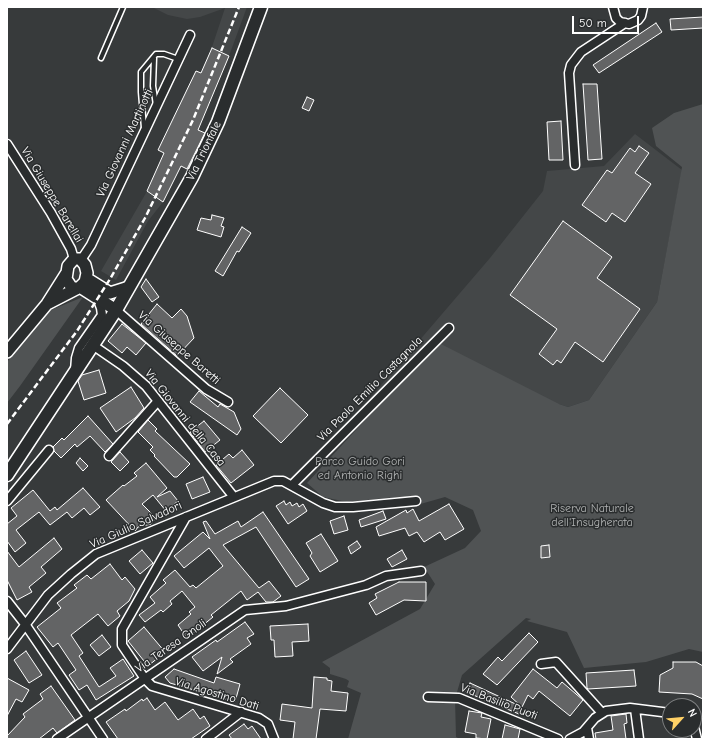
<!DOCTYPE html>
<style>
body{margin:0}
#map{position:relative;width:710px;height:746px;overflow:hidden;background:#373a3b;font-family:"Comic Neue",sans-serif}
canvas{display:block}
.frame{position:absolute;inset:0;border:8px solid #fff;pointer-events:none}
.north{position:absolute;left:662px;top:698px;width:40px;height:40px;box-sizing:border-box;background:#2a2d2e;border:1px solid #7f8182;border-radius:50%;rotate:63deg;font-size:11px;font-weight:700;line-height:16px;text-align:center;color:#fff}
.north::after{content:'';display:block;margin:auto;width:14px;height:18px;background:#ffd166;clip-path:polygon(50% 0,100% 100%,50% 72%,0 100%)}
.scale{position:absolute;left:572px;top:16px;width:67px;height:18px;box-sizing:border-box;border:2px solid #fff;border-top:0;padding-left:5px;font-size:12px;line-height:14px;white-space:nowrap;color:#fff;-webkit-text-stroke:3px #2a2d2e;paint-order:stroke}
</style>
<div id="map">
<canvas width="710" height="746"></canvas>
<div class="frame"></div>
<div class="north">N</div>
<div class="scale">50 m</div>
</div>
<script>
const context = document.querySelector('canvas').getContext('2d');
context.lineJoin = 'round';
function fillPath(path, color) {
  context.fillStyle = color;
  context.fill(path, 'evenodd');
}
function shape(rows) {
  const path = new Path2D();
  for (const r of rows) {
    path.moveTo(r[0], r[1]);
    for (let i = 2; i < r.length; i += 2) path.lineTo(r[i], r[i + 1]);
  }
  return path;
}
function trace(path, color, width, dash) {
  context.strokeStyle = color;
  context.lineWidth = width;
  context.lineCap = dash ? 'butt' : 'round';
  context.setLineDash(dash || []);
  context.stroke(path);
}
function write(font, color, halo, rows, align = 'center') {
  context.font = font + ' "Comic Neue",sans-serif';
  context.lineWidth = 3;
  context.setLineDash([]);
  context.textBaseline = 'middle';
  context.strokeStyle = halo;
  context.fillStyle = color;
  for (const [text, x, y, turn = 0] of rows) {
    context.save();
    context.translate(x, y);
    context.rotate((+turn || 0) * Math.PI / 180);
    context.textAlign = isNaN(turn) ? turn : align;
    if (halo) context.strokeText(text, 0, 0);
    context.fillText(text, 0, 0);
    context.restore();
  }
}
fillPath(shape([
 [152,7,247,7,229,56,198,130,207,134,190,170,181,167,163,202,148,221,116,280,101,271,146,193,164,153,158,150,196,71,201,73,212,47,225,8,200,17,187,19,168,15],
 [635,134,682,170,657,302,589,400,568,407,559,404,406,415,370,398,490,258,543,191,547,171,604,166]
]), '#444748');
fillPath(shape([
 [703,104,703,652,689,649,646,662,584,668,567,632,527,621,531,619,526,618,462,675,455,699,456,737,460,739,348,739,361,693,347,687,349,681,346,679,330,674,330,668,322,662,420,609,435,584,424,567,465,548,481,531,473,510,445,497,417,505,397,497,347,502,323,497,307,483,437,342,559,404,568,407,589,400,657,302,682,167,656,146,652,128,674,113],
 [83,297,20,386,7,403,7,362,51,310]
]), '#505354');
const building = shape([
 [703,17,703,28,671,30,670,19,703,17],
 [656,23,662,32,599,73,593,65,656,23],
 [212,48,229,56,198,130,205,133,187,169,181,166,163,202,147,191,164,153,158,150,196,71,201,73,212,48],
 [583,84,597,84,602,159,588,160,583,84],
 [307,97,314,100,309,111,302,108,307,97],
 [561,121,563,160,549,160,547,122,561,121],
 [639,146,649,153,635,173,651,184,625,222,612,213,606,222,582,205,607,170,612,173,630,148,635,152,639,146],
 [212,215,224,218,221,226,224,227,221,237,197,230,201,218,211,220,212,215],
 [563,221,612,257,597,278,640,309,603,362,575,342,561,363,557,360,553,365,539,354,557,329,510,295,563,221],
 [242,227,251,233,239,252,237,251,223,276,215,271,242,227],
 [146,279,159,297,152,302,141,287,146,279],
 [157,304,172,318,181,309,187,316,194,338,177,356,141,324,157,304],
 [122,324,146,343,136,355,127,347,122,353,108,341,122,324],
 [99,370,106,393,84,400,78,381,82,375,99,370],
 [131,387,144,408,135,418,116,432,100,408,131,387],
 [280,388,308,415,281,443,253,416,280,388],
 [199,391,218,407,220,404,234,412,241,429,237,435,190,402,199,391],
 [88,416,113,444,105,452,90,436,77,447,75,444,61,458,54,451,53,447,62,438,64,440,88,416],
 [148,420,157,429,155,431,190,464,177,477,174,477,154,456,155,455,150,450,153,447,138,432,148,420],
 [204,421,220,440,205,452,190,432,204,421],
 [242,450,254,465,231,483,216,465,229,454,233,458,242,450],
 [120,452,129,462,120,471,111,462,120,452],
 [80,458,88,466,83,471,76,463,80,458],
 [146,463,167,488,157,497,170,491,178,501,166,511,153,495,142,504,156,518,151,524,138,527,135,531,106,500,123,485,124,486,137,476,134,473,146,463],
 [203,477,210,492,192,499,186,484,203,477],
 [83,488,100,507,90,515,84,508,72,518,67,512,50,525,39,512,16,530,26,543,15,552,7,541,7,524,17,516,11,508,33,490,50,511,55,507,57,510,83,488],
 [284,501,286,505,290,502,292,506,297,503,299,507,303,504,307,511,288,524,276,506,284,501],
 [449,504,464,529,445,540,440,532,424,542,417,532,409,536,405,528,379,536,376,527,406,510,407,513,413,509,419,521,449,504],
 [383,511,386,519,361,527,359,520,383,511],
 [263,512,309,579,296,587,256,527,223,545,259,588,269,581,281,596,273,602,266,602,258,592,247,600,241,591,211,615,213,617,191,635,190,634,186,637,178,625,191,614,189,612,195,607,182,591,170,601,172,604,163,612,161,610,145,622,139,615,155,603,150,597,166,583,163,580,175,570,190,587,193,585,196,588,223,566,209,548,184,568,174,556,203,532,210,539,203,522,206,521,215,534,238,521,241,527,263,512],
 [344,516,348,530,334,534,330,521,344,516],
 [321,534,338,561,320,572,310,556,312,553,306,543,321,534],
 [54,538,62,549,41,567,46,573,29,587,32,592,17,600,7,580,7,551,19,567,54,538],
 [357,541,361,547,351,554,348,547,357,541],
 [549,545,550,557,541,558,541,546,549,545],
 [142,550,153,563,140,574,129,561,142,550],
 [402,550,407,559,392,567,387,559,402,550],
 [110,564,122,580,125,577,135,589,129,601,117,611,120,616,108,626,98,614,71,635,83,653,79,656,99,687,116,676,110,668,123,659,134,676,96,700,87,685,79,690,69,675,76,670,58,643,53,647,37,627,61,608,57,603,77,588,74,585,87,575,91,579,110,564],
 [399,582,426,582,426,601,404,600,376,615,369,603,377,598,375,594,399,582],
 [245,622,254,634,247,638,251,644,230,659,233,662,217,674,222,657,203,671,192,657,216,640,217,642,245,622],
 [308,624,309,641,292,642,293,656,275,657,274,640,271,640,270,626,308,624],
 [144,627,165,652,148,666,128,641,144,627],
 [529,633,538,642,497,685,483,674,498,657,502,661,529,633],
 [102,635,111,647,99,656,90,645,102,635],
 [26,651,42,675,29,683,14,660,26,651],
 [673,662,696,662,703,666,703,699,692,694,659,692,660,675,673,668,673,662],
 [174,669,214,683,216,677,240,684,235,702,170,683,165,677,174,669],
 [533,669,557,688,562,682,583,700,570,716,539,691,533,699,528,695,522,707,511,697,533,669],
 [634,670,636,686,588,689,587,688,586,673,634,670],
 [314,677,327,678,327,680,332,681,331,691,348,693,346,711,320,709,316,739,293,739,295,722,280,720,282,704,312,708,314,677],
 [7,678,29,690,22,702,16,699,7,716,7,678],
 [470,683,522,707,519,714,466,692,470,683],
 [51,686,75,720,57,733,53,728,39,739,7,739,7,736,25,717,23,714,43,699,40,694,51,686],
 [147,698,155,710,165,702,178,720,193,709,200,719,204,716,210,726,191,739,118,739,106,722,125,709,126,711,142,699,143,701,147,698],
 [469,711,482,713,481,717,491,719,487,739,476,738,476,734,465,732,469,711],
 [626,714,627,723,624,724,626,739,596,739,595,733,613,730,611,716,626,714],
 [244,724,248,729,252,726,261,739,232,739,229,735,244,724],
 [505,725,520,729,518,739,502,739,505,725]
]);
fillPath(building, '#636465');
trace(building, '#fff', 1);
const lane = shape([
 [101,58,123,7],
 [154,58,153,86,156,105],
 [144,128,141,92,141,72,156,54,164,54,178,59]
]);
const street = shape([
 [613,7,616,18,620,22,629,24,638,20,641,16,643,7],
 [7,144,51,213,71,249,74,259],
 [575,165,569,73,571,65,581,52,625,23],
 [81,260,91,245,190,35],
 [116,310,206,389,228,402],
 [94,346,123,366,146,386,233,496],
 [75,371,76,358,79,348,102,315,101,308,98,300],
 [109,456,158,401],
 [292,485,449,328],
 [7,501,49,450],
 [186,517,122,629,122,645,145,679,152,686,259,718,268,724,274,739],
 [7,601,25,624,103,739],
 [7,649,48,595,71,574,96,554,274,481,283,481,323,503,335,507,353,507,416,501],
 [541,664,556,662,602,713],
 [428,697,459,698,558,739],
 [635,709,639,739],
 [694,727,697,739],
 [587,728,589,739],
 [57,739,245,610,286,606,366,585,386,576,421,571],
 [206,739,241,712],
 [570,739,583,732,595,718,606,711,630,708,670,713]
]);
const secondary = shape([
 [86,278,110,293,129,287],
 [80,287,116,310],
 [47,304,80,287,85,282,87,273,85,265,80,259,74,259,68,266,66,279,72,288,78,288],
 [7,352,47,304,66,274]
]);
const primary = shape([
 [7,475,116,310,192,177,218,122,261,7]
]);
trace(lane, '#fff', 7);
trace(street, '#fff', 11);
trace(secondary, '#fff', 14);
trace(primary, '#fff', 15);
trace(lane, '#2a2d2e', 4);
trace(street, '#2a2d2e', 8);
trace(secondary, '#2a2d2e', 11);
trace(primary, '#2a2d2e', 12);
trace(shape([
 [7,424,77,331,110,279,145,218,193,120,239,7]
]), '#fff', 2.5, [6, 3]);
write('12px', '#fff', '#2a2d2e', [
 ["Via Giovanni Martinotti",125,143,-65],
 ["Via Trionfale",204,151,-64],
 ["Via Giuseppe Barellai",52,195,59],
 ["Via Giuseppe Baretti",179,348,41],
 ["Via Paolo Emilio Castagnola",370,389,-45],
 ["Via Giovanni della Casa",185,418,51],
 ["Via Giulio Salvadori",136,525,-24],
 ["Via Teresa Gnoli",171,646,-35],
 ["Via Agostino Dati",217,694,17],
 ["Via Basilio Puoti",499,702,21]
]);
write('12px', '#b0b2b2', '#2a2d2e', [
 ["Parco Guido Gori",360,462],
 ["ed Antonio Righi",360,476],
 ["Riserva Naturale",592,509],
 ["dell'Insugherata",592,523]
]);
</script>
